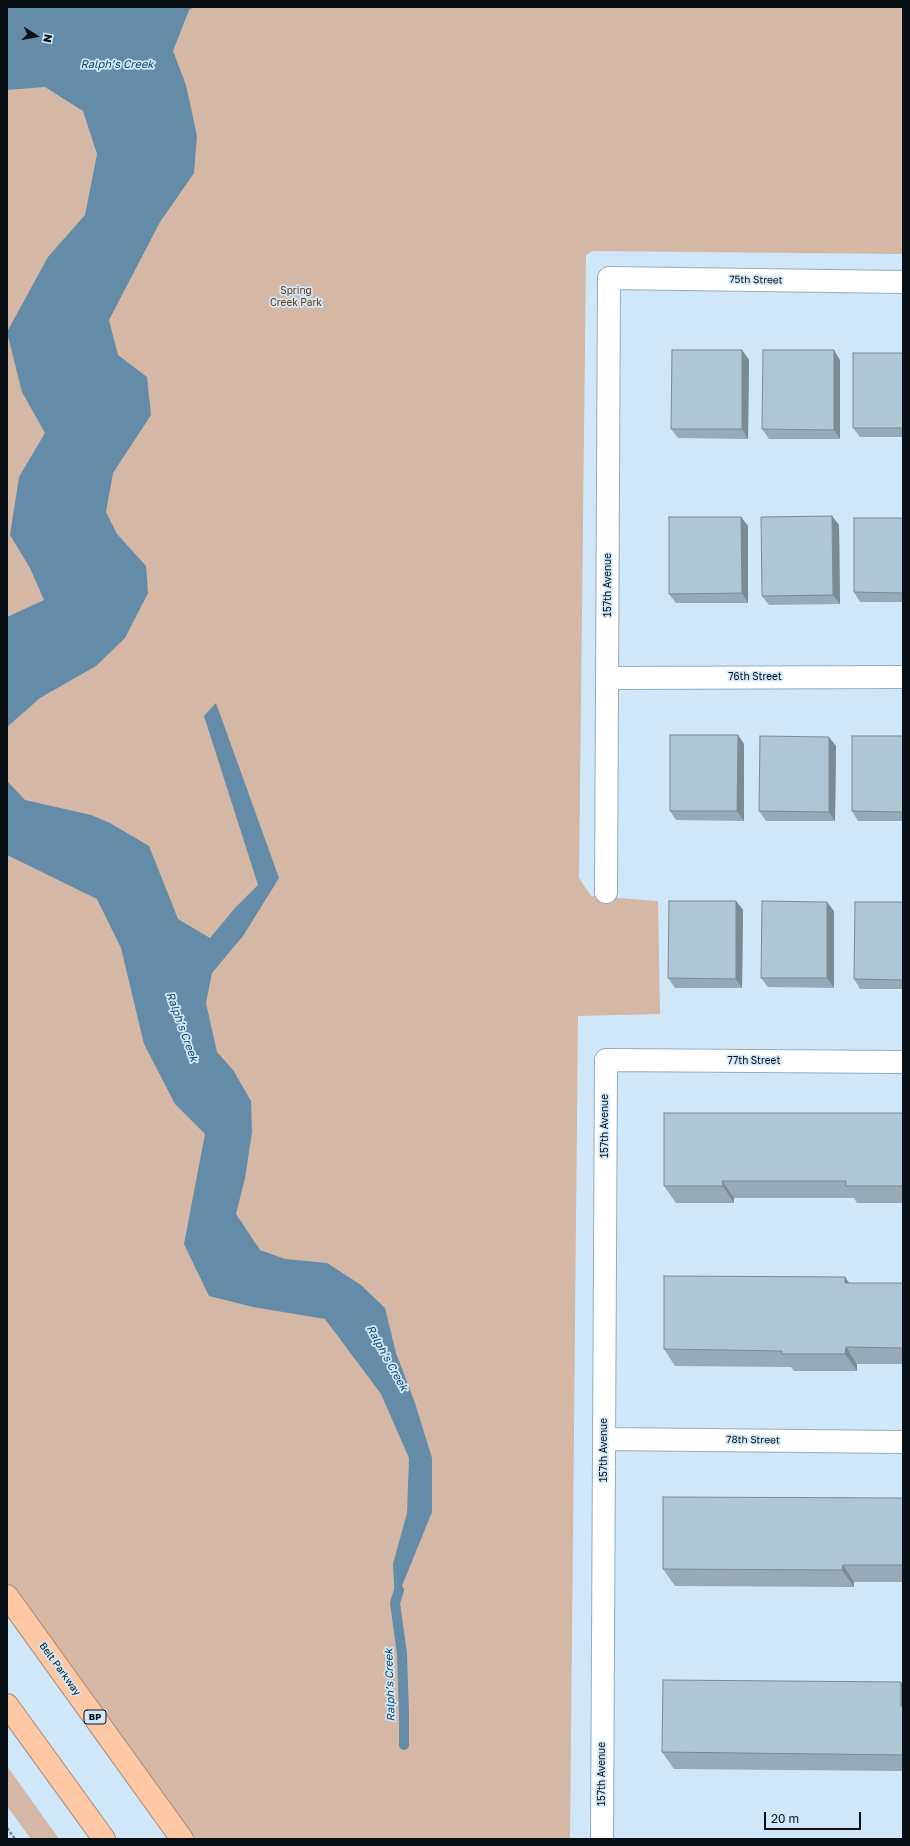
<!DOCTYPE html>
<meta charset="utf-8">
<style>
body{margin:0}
#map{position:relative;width:910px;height:1846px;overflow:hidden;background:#d0e7f9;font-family:"Golos Text",sans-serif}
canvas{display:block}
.frame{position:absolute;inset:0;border:8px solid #081016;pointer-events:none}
.north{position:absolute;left:16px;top:16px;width:40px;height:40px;-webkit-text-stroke:3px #d0e7f9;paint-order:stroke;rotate:101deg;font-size:11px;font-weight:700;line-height:16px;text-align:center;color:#081016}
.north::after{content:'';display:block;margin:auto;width:14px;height:18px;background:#081016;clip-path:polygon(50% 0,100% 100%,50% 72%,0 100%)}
.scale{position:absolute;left:764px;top:1812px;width:97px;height:18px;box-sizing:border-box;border:2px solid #081016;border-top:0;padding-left:5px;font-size:12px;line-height:14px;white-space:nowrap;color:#081016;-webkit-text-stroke:3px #d0e7f9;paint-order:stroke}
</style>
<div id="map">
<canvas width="910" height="1846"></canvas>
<div class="frame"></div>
<div class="north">N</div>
<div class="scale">20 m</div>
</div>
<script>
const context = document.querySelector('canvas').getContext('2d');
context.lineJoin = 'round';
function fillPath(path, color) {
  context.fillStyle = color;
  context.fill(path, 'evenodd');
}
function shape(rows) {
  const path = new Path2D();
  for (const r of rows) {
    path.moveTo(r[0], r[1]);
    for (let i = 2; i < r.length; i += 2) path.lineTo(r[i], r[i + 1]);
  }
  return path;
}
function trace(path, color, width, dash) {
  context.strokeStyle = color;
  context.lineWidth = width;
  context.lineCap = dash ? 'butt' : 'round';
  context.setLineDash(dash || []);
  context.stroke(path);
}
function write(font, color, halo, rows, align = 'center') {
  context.font = font + ' "Golos Text",sans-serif';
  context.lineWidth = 3.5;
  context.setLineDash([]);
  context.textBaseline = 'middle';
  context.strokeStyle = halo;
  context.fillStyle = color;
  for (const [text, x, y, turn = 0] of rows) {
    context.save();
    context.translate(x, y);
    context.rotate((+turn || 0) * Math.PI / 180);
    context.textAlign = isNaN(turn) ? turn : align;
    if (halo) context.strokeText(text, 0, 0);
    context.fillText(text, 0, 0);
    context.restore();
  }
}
fillPath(shape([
 [7,7,903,7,903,254,593,251,586,255,579,878,591,896,658,901,660,1014,578,1016,570,1839,182,1839,7,1596],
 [7,1766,59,1839,31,1839,7,1806]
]), '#d4b7a4');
fillPath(shape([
 [7,7,193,7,189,10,173,51,186,85,197,136,194,173,160,222,109,320,118,355,147,377,151,415,113,473,106,512,117,534,146,566,148,593,125,638,96,666,40,698,7,727,7,617,44,600,30,568,10,535,19,477,45,433,22,392,7,332,48,257,85,215,97,154,83,111,45,87,7,90],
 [216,703,279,878,243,936,212,973,206,1003,217,1052,233,1070,251,1101,252,1132,245,1178,236,1214,260,1250,285,1259,327,1263,361,1285,385,1308,396,1353,415,1403,432,1458,432,1512,395,1603,393,1564,407,1513,409,1458,381,1394,325,1319,253,1307,209,1296,184,1244,205,1134,175,1104,144,1044,121,948,97,899,7,855,7,781,25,800,91,815,110,823,149,846,178,919,210,938,235,908,258,885,204,716]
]), '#648ba7');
trace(shape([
 [399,1590,395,1603,402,1654,404,1713,404,1745]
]), '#648ba7', 10);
const minor = shape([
 [607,678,903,677],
 [606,892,609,278,903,282],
 [604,1439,903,1442],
 [602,1839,606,1060,903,1062]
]);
const motorway = shape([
 [7,1596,182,1839],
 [7,1705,104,1839]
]);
trace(minor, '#96acbd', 24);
trace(motorway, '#a88872', 24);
trace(shape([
 [7,1828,15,1839]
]), '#768793', 2.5, [3, 2]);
trace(minor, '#fff', 22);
trace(motorway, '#fec8a4', 22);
fillPath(shape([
 [742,350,749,360,748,439,678,438,671,429],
 [903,353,903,437,860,437,853,428],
 [840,360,840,439,769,439,762,429],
 [832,516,839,525,840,604,769,605,762,596],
 [741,517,748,526,748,603,676,603,669,594],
 [903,518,903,602,860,602,854,592],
 [738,735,744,744,744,821,676,820,670,811],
 [903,736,903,821,858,821,852,811],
 [836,746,835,821,766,821,759,811],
 [736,901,743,910,742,988,675,988,668,978],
 [903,902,903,989,860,989,854,979],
 [834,911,834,988,768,987,761,978],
 [903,1113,903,1203,857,1203,854,1198,734,1198,734,1203,676,1203,664,1186],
 [845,1277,849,1283,903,1283,903,1364,857,1364,857,1371,794,1371,791,1367,675,1366,664,1349],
 [903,1498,903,1582,854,1582,854,1587,675,1586,663,1569],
 [903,1686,903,1771,674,1769,662,1752]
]), '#96aab9');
fillPath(shape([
 [742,350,749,360,748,439,742,429],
 [834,350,840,360,840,439,834,430],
 [832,516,839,525,840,604,833,595],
 [741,517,748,526,748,603,742,593],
 [738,735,744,744,744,821,737,811],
 [829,737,836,746,835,821,829,812],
 [736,901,743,910,742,988,736,979],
 [827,902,834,911,834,988,827,978],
 [722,1181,734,1198,734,1203,723,1186],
 [845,1277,857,1294,845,1283],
 [846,1347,857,1364,857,1371,845,1354],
 [843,1565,854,1582,854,1587,842,1570],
 [901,1682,903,1686,903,1710,901,1706]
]), '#7a8b96');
const building = shape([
 [672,350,742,350,742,429,671,429,672,350],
 [763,350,834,350,834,430,762,429,763,350],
 [853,353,903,353,903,428,853,428,853,353],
 [832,516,833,595,762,596,761,517,832,516],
 [669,517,741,517,742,593,669,594,669,517],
 [854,518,903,518,903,593,854,592,854,518],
 [670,735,738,735,737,811,670,811,670,735],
 [760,736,829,737,829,812,759,811,760,736],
 [852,736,903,736,903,812,852,811,852,736],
 [669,901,736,901,736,979,668,978,669,901],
 [762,901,827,902,827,978,761,978,762,901],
 [855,902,903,902,903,980,854,979,855,902],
 [664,1113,903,1113,903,1186,846,1186,846,1181,722,1181,723,1186,664,1186,664,1113],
 [664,1276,845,1277,845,1283,903,1283,903,1348,846,1347,845,1354,782,1354,782,1351,664,1349,664,1276],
 [663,1497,903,1498,903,1565,843,1565,842,1570,663,1569,663,1497],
 [663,1680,901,1682,901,1706,903,1706,903,1755,662,1752,663,1680]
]);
fillPath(building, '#afc6d7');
trace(building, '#7a8b96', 1);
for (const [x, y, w] of [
 [95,1717,22]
]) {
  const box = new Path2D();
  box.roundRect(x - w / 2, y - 7, w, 14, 3);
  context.fillStyle = '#d0e7f9';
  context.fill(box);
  trace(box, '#081016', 1);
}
write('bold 9px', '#081016', null, [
 ["BP",95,1717]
]);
write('10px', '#081016', '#d0e7f9', [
 ["75th Street",756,280,1],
 ["157th Avenue",608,585,-90],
 ["76th Street",755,677],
 ["77th Street",754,1061],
 ["157th Avenue",605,1126,-90],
 ["78th Street",753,1440,1],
 ["157th Avenue",604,1450,-90],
 ["Belt Parkway",60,1669,54],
 ["157th Avenue",602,1774,-90]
]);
write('10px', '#6c380c', '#d0e7f9', [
 ["Spring",296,291],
 ["Creek Park",296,303]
]);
write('italic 11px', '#0e3f5d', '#d0e7f9', [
 ["Ralph’s Creek",117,65],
 ["Ralph’s Creek",182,1027,70],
 ["Ralph’s Creek",387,1358,61],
 ["Ralph’s Creek",390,1685,-92]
]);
</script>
